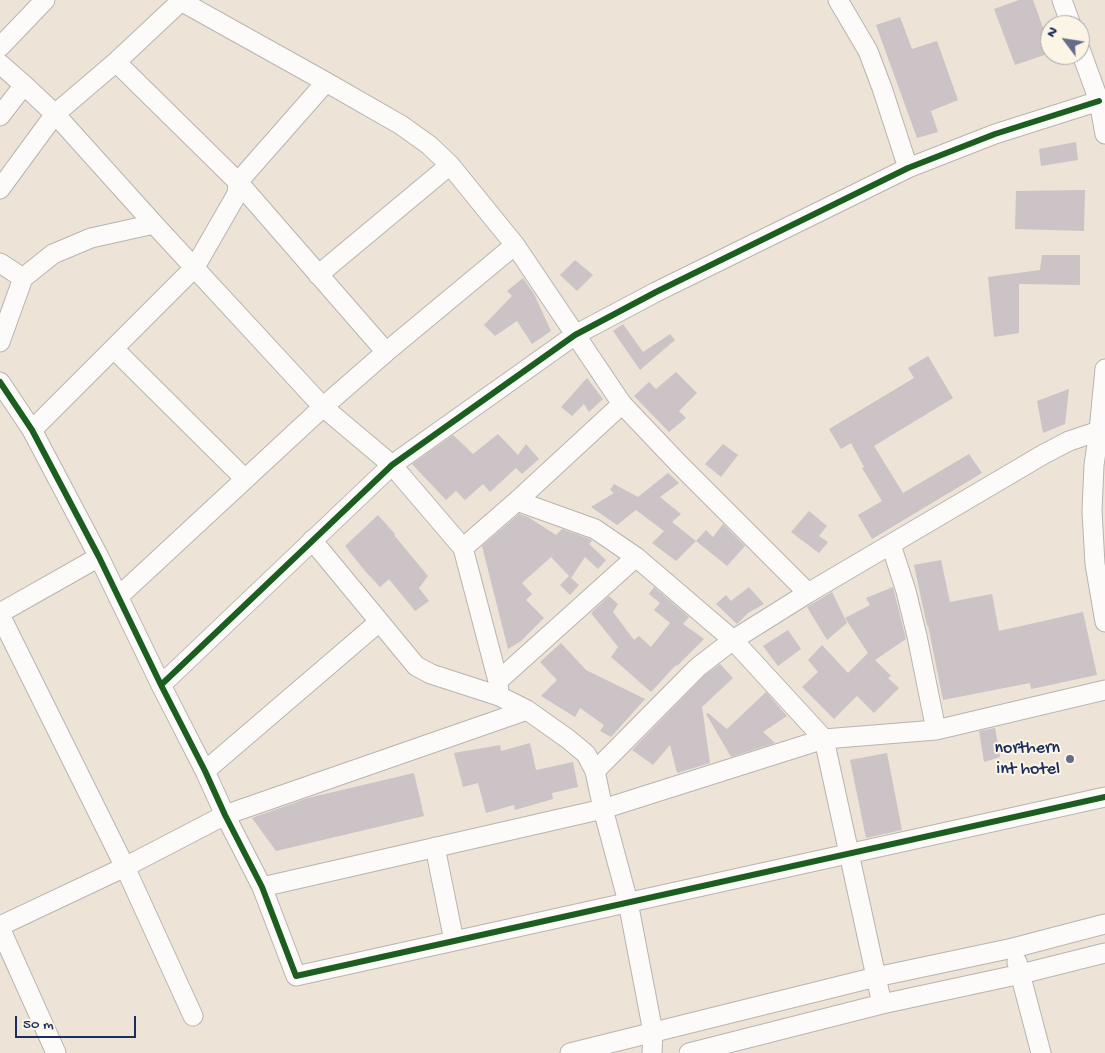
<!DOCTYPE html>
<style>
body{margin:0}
#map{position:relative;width:1105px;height:1053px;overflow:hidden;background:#ede3d6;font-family:"Gochi Hand",sans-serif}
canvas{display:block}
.north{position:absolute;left:1040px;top:15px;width:50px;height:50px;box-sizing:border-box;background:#fcf5e5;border:1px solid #a2a6af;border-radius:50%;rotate:301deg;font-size:14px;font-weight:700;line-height:20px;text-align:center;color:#1b2f5e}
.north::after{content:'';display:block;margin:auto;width:18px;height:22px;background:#646e88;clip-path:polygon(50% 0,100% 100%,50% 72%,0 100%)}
.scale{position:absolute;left:15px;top:1016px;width:121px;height:22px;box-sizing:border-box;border:2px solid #1b2f5e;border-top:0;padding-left:6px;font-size:15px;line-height:18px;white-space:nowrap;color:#1b2f5e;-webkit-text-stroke:4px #fcf5e5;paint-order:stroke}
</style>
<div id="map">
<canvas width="1105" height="1053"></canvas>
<div class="north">N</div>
<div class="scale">50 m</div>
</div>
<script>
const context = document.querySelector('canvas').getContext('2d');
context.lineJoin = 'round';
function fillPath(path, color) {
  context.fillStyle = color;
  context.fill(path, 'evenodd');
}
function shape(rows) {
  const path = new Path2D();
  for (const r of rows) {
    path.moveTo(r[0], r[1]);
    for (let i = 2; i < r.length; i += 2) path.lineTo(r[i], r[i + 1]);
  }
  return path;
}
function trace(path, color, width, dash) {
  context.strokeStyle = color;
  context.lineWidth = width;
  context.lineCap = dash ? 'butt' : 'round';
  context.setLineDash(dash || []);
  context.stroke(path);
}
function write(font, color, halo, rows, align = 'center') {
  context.font = font + ' "Gochi Hand",sans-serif';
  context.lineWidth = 4;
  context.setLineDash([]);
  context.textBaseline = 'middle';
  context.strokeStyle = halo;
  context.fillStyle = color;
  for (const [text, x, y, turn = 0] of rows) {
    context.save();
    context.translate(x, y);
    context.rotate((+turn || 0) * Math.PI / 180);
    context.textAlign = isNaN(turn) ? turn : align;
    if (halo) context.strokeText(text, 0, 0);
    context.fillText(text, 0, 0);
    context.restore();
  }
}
fillPath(shape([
 [1019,0,1033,0,1050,47,1050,53,1015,65,994,9],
 [900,17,912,49,937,41,958,100,931,111,938,132,917,138,876,25],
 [1076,142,1078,160,1041,166,1039,149],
 [1085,190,1084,231,1015,229,1016,191],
 [1042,255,1080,255,1080,285,1019,284,1019,333,994,337,988,277,1040,270],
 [575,260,593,275,577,291,560,275],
 [523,278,534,294,551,331,532,344,517,321,495,336,484,325,512,296,507,291],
 [623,324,643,352,670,334,675,340,640,370,613,331],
 [928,356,953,398,874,446,903,493,969,454,982,473,872,539,858,515,882,501,862,468,864,467,851,443,841,449,829,429,914,378,908,368],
 [676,372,697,393,679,411,686,418,669,432,634,396,649,382,656,389],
 [587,378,603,399,589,412,584,404,572,416,561,407],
 [1069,389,1065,424,1043,433,1037,401],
 [498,434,518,455,526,444,539,459,522,474,516,468,490,492,483,484,465,500,456,491,446,500,412,464,453,435,473,454],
 [723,444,738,455,721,477,705,464],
 [668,473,679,483,660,497,681,514,672,522,696,541,676,561,652,543,664,531,636,510,617,525,591,507,614,493,610,490,614,484,638,497],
 [809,511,827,526,819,536,828,542,819,553,791,532],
 [519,514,528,517,556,535,562,529,590,539,592,541,589,544,606,560,598,569,585,557,571,578,579,585,570,595,560,585,569,576,551,557,522,583,532,594,526,600,544,618,521,641,508,649,482,546],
 [378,515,395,534,394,535,428,576,419,588,429,601,415,611,389,579,380,587,365,571,345,546],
 [723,524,745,546,727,566,696,541,706,530,713,537],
 [941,560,950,602,992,594,999,631,1083,612,1097,675,1031,689,1030,683,943,700,928,625,927,626,914,565],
 [654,587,689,617,683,624,704,639,677,666,676,665,651,692,611,657,618,647,591,613,609,596,618,604,613,612,634,640,639,636,651,647,670,623,654,610,660,603,649,594],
 [749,587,764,604,748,613,737,624,716,604,726,595,731,601],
 [893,587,906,639,875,660,891,676,888,678,899,688,874,713,857,696,834,719,802,687,818,672,808,660,822,645,848,673,868,653,845,618,870,605,866,598],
 [832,592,847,623,827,640,807,607],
 [788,630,801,649,778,666,763,646],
 [561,643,586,670,645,699,611,737,600,731,604,725,580,708,575,717,541,696,557,680,540,662],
 [720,664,733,678,702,707,702,706,710,763,677,773,670,745,653,765,632,750,705,675],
 [766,692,787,716,763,732,775,743,731,757,706,714,708,713,727,729],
 [995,728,1000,757,984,762,979,731],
 [530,743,536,770,573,762,578,787,552,793,553,799,515,810,514,805,486,813,478,783,463,787,454,753,500,745,501,751],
 [887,753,902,830,866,838,850,760],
 [414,773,424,816,276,851,252,818,308,798]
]), '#cbc3c6');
const minor = shape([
 [179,0,326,82,401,125,429,145,450,165,515,245,622,404,679,464,808,593],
 [838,0,868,51,882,88,908,168],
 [1062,0,1071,25],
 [0,47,45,0],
 [1080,49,1099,101,1105,134],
 [116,62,238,182,386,352],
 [0,64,24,85,55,114,154,224,323,407,392,465,463,548,498,681,499,696],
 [0,116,24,85],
 [0,189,55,114,116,62,181,1],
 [0,263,23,278],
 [318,275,450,165],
 [0,342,23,278,53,254,91,238,154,224],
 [114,349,245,479],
 [1105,369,1099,431,1094,465,1092,511,1095,564,1105,622],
 [0,382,32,430,99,557,161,685,205,771,225,815,262,887,296,976,1105,797],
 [32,430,195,267,237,194,238,182,326,82],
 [517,501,595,529,636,557,733,640,824,739,882,1004],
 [312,540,416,666,431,674,499,696,527,710,568,739,586,754,595,771,603,809,628,902,653,1032,652,1053],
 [891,545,906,591,917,636,936,730],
 [463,548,517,501,622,404],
 [118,597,323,407,386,352,515,245],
 [0,613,99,557],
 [0,615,125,867,193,1016],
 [498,681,636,557],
 [161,685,392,465,575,335,656,292,908,168,995,134,1099,101],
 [205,771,379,622],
 [595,771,698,667,733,640,808,593,1044,454,1069,441,1099,431,1105,431],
 [435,847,454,941],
 [262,887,603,809,824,739,936,730,1105,690],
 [0,926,125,867,225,815,527,710],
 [0,928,56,1053],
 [1017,962,1041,1053],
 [570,1053,876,977,1013,948,1105,924],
 [689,1053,882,1004,1021,974,1105,953]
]);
trace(minor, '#b8b4b0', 21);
trace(minor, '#fcfbf9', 19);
trace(shape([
 [0,382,32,430,99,557,161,685,205,771,225,815,262,887,296,976,1105,797],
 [161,685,392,465,575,335,656,292,908,168,995,134,1099,101]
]), '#1b5e20', 6);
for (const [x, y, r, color] of [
 [1070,759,5,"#646e88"]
]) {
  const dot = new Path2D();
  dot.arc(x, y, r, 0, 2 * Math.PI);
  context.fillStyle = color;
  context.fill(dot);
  trace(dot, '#fcf5e5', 2);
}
write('18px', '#1b2f5e', '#fcf5e5', [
 ["northern",1060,749],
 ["int hotel",1060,770]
], 'right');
</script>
